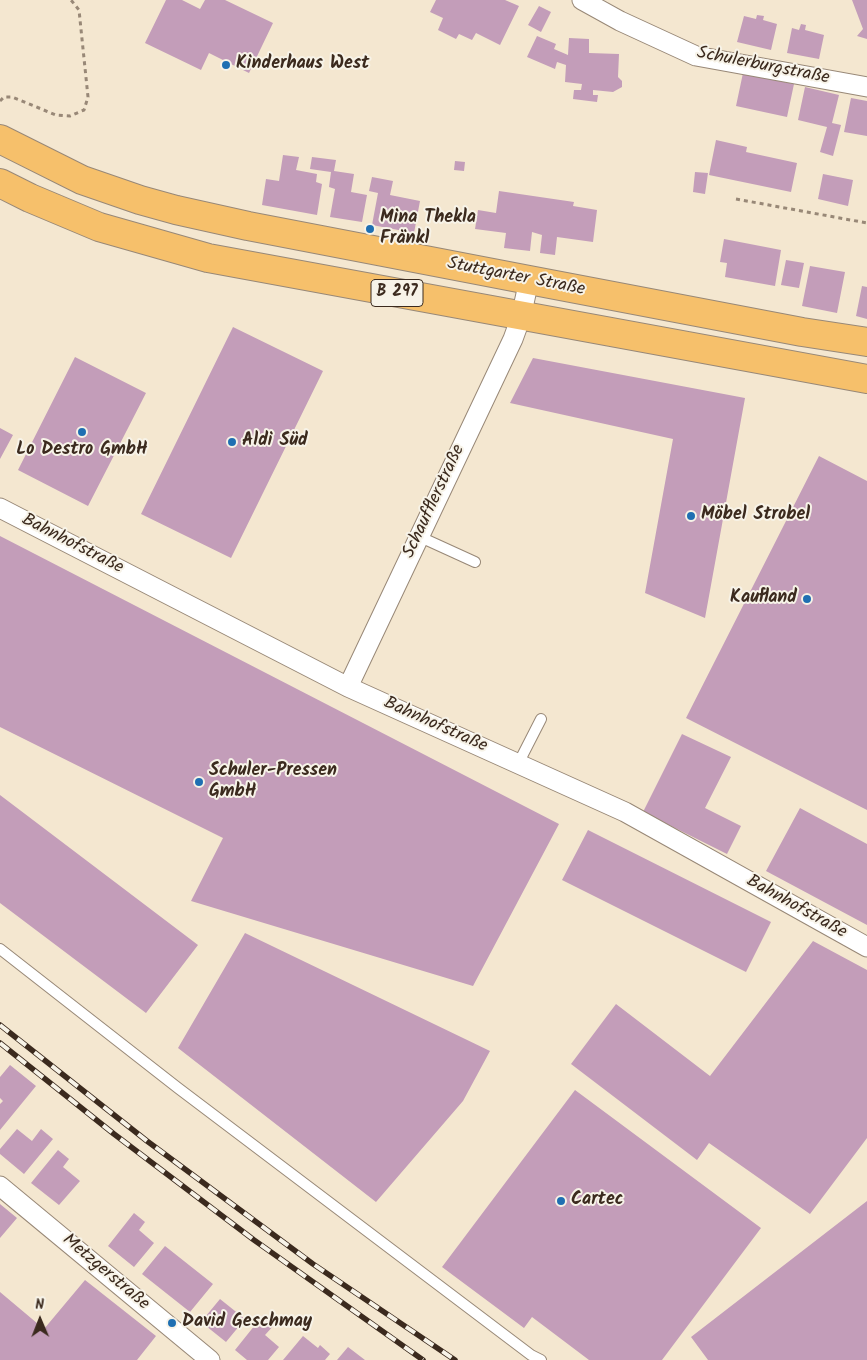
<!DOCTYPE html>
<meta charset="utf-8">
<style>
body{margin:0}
#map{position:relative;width:867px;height:1360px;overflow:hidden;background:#f4e7d0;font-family:Kalam,sans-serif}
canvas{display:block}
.north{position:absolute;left:15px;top:1295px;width:50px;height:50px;-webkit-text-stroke:4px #f7f3e8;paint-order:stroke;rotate:359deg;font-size:14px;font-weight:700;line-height:20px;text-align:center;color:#3b2a1e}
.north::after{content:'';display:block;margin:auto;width:18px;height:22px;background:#3b2a1e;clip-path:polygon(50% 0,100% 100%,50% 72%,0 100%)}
</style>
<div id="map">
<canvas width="867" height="1360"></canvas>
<div class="north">N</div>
</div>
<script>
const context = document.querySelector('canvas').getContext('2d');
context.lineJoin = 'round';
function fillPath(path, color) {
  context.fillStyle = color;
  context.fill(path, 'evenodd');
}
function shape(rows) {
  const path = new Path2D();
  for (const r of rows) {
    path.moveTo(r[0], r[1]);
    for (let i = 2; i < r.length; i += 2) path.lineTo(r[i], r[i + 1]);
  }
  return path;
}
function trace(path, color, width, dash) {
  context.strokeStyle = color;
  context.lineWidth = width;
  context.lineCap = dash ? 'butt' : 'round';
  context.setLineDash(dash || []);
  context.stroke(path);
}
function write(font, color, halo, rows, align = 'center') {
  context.font = font + ' Kalam,sans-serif';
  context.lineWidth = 4;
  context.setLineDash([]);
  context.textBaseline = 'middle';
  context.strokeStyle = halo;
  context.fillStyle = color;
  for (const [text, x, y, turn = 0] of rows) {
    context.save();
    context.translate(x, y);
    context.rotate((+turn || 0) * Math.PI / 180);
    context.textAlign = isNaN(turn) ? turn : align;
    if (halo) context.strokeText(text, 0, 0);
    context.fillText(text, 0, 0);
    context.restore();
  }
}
fillPath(shape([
 [166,0,182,0,200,9,205,0,225,0,273,23,249,73,209,53,201,70,145,43],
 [436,0,505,0,519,6,500,45,476,33,472,40,459,34,456,39,438,30,443,18,430,12],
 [852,0,867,0,867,39,857,36,863,29],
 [539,6,551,12,541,32,528,25],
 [757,15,764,16,763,20,777,24,771,50,737,42,744,16,756,19],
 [801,24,806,25,805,30,824,35,819,59,787,53,792,28,799,30],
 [537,36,556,44,554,49,568,55,569,38,589,39,589,53,619,54,618,77,622,81,622,87,613,92,593,90,593,95,598,95,597,102,573,99,574,90,581,90,582,84,565,82,566,65,557,62,555,69,527,57],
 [743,73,794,84,787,117,736,106],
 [805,87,839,95,832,123,841,125,833,156,820,152,827,127,798,120],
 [851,98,867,101,867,136,844,132],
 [716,140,747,147,746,152,797,163,791,192,709,175],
 [283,155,299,157,296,170,317,174,316,182,322,184,317,215,262,205,266,179,279,181],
 [312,157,336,160,334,171,354,174,351,192,367,195,362,222,330,217,335,189,329,187,331,172,310,169],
 [455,161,465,162,464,171,454,170],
 [695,172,708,173,705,194,693,192],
 [823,174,853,180,848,206,818,199],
 [372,177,393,181,390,195,420,201,414,233,372,225,378,193,369,191],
 [499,191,574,202,573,206,597,210,593,242,557,237,555,255,540,253,542,235,532,232,530,251,504,248,506,233,475,229,478,210,496,213],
 [724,239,781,250,775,286,725,277,727,263,720,262],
 [786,260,804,263,799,288,781,285],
 [810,266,845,272,837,313,802,306],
 [862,286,867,287,867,319,856,316],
 [233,327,323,371,231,558,141,514],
 [75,357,146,393,88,506,18,470],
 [533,358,745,398,705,618,645,593,673,439,510,403],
 [0,428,13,435,0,459],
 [819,456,867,481,867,810,686,718],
 [0,536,559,824,473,986,191,901,223,838,0,727],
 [682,734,731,757,705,808,741,826,727,854,643,812],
 [0,795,198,945,146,1013,0,903],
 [800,808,867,844,867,925,766,871],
 [588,830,771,922,746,972,562,880],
 [245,933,490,1051,463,1101,376,1202,178,1048],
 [813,941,867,970,867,1138,810,1214,709,1143,697,1160,571,1064,616,1004,710,1076],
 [10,1065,36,1086,0,1130,0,1104,3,1101,0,1098,0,1077],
 [575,1090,761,1228,662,1360,589,1360,532,1317,524,1328,442,1267],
 [17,1129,32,1141,41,1129,53,1139,24,1174,0,1154,0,1149],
 [58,1150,69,1159,63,1167,80,1181,59,1205,31,1183],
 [867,1201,867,1360,708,1360,691,1337],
 [0,1204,17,1218,0,1238],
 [134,1213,145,1222,139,1230,154,1243,134,1267,108,1246],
 [165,1246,213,1284,190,1312,142,1274],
 [85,1280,156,1336,137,1360,0,1360,0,1292,44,1329],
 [220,1299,245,1319,226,1342,201,1322],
 [263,1315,275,1324,265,1335,279,1347,268,1360,247,1360,235,1350],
 [303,1336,318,1348,320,1345,330,1354,325,1360,283,1360],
 [348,1347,365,1360,337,1360]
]), '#c39db9');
const lane = shape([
 [418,536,475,562],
 [518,764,541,719],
 [0,949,178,1088,531,1355,541,1360]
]);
const street = shape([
 [582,0,620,21,696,56,867,87],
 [0,508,348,687,625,812,867,947],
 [348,687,513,339,521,317,529,280],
 [0,1186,210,1360]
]);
const primary = shape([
 [0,139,82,180,140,200,176,210,248,226,529,280,802,332,867,342],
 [0,183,30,198,99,227,208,258,867,379]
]);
trace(lane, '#988877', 12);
trace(street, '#988877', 21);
trace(primary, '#988877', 30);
trace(shape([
 [0,101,4,97,12,97,56,115,70,116,84,110,88,97,79,10,71,0],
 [736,199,867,223]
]), '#988877', 3, [4, 4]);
trace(lane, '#fff', 10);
trace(street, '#fff', 19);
trace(primary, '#f6c06b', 28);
const rail = shape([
 [0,1025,147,1141,313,1264,455,1360],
 [0,1043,114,1134,254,1240,423,1360]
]);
trace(rail, '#3b2a1e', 5.5);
trace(rail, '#f7f3e8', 4, [11]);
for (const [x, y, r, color] of [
 [226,65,5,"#1f6fb2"],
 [370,229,5,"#1f6fb2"],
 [82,432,5,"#1f6fb2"],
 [232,442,5,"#1f6fb2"],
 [691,516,5,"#1f6fb2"],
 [807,599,5,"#1f6fb2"],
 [199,782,5,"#1f6fb2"],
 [561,1201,5,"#1f6fb2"],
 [172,1323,5,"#1f6fb2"]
]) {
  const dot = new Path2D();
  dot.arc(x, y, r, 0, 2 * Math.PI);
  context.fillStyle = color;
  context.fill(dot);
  trace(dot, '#f7f3e8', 2);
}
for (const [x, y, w] of [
 [397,293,52]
]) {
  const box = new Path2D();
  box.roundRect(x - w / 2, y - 13.5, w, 27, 4);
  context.fillStyle = '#f7f3e8';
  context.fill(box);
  trace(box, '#3b2a1e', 1);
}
write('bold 16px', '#3b2a1e', null, [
 ["B 297",397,293]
]);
write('bold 18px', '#3b2a1e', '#f7f3e8', [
 ["Kinderhaus West",236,65],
 ["Mina Thekla",380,219],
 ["Fränkl",380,240],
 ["Aldi Süd",242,442],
 ["Lo Destro GmbH",82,451,"center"],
 ["Möbel Strobel",701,516],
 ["Kaufland",797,599,"right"],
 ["Schuler-Pressen",209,772],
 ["GmbH",209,793],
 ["Cartec",571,1201],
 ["David Geschmay",182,1323]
], 'left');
write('18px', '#3b2a1e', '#f7f3e8', [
 ["Schulerburgstraße",763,67,11],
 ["Stuttgarter Straße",516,278,11],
 ["Schaufflerstraße",435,502,-65],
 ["Bahnhofstraße",72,545,27],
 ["Bahnhofstraße",435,726,24],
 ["Bahnhofstraße",796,908,29],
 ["Metzgerstraße",105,1273,40]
]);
</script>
